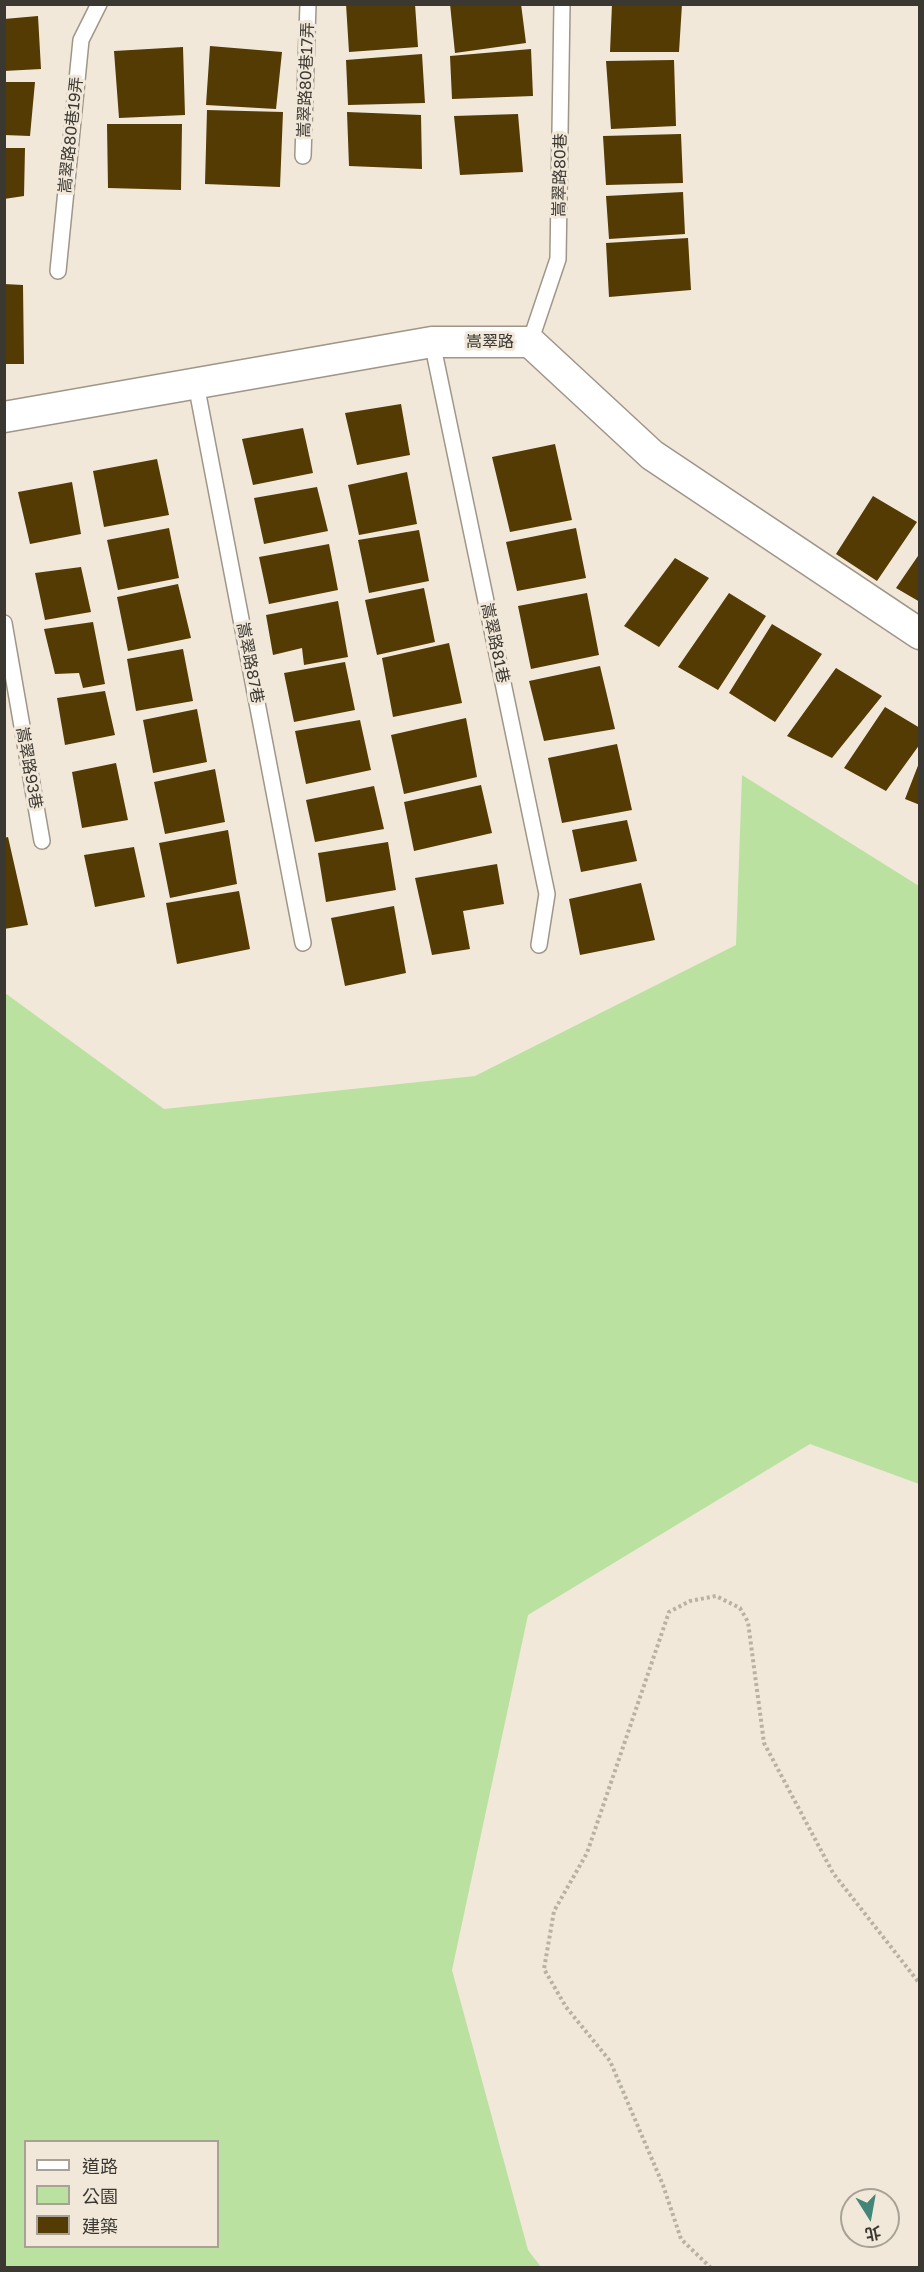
<!DOCTYPE html>
<meta charset="utf-8">
<style>
body{margin:0}
#map{position:relative;width:924px;height:2272px;overflow:hidden;background:#f1e8d9;font-family:"Golos Text","Noto Sans TC",sans-serif}
canvas{display:block}
.frame{position:absolute;inset:0;border:6px solid #3b3832;pointer-events:none}
.legend{position:absolute;left:24px;top:2140px;width:195px;height:108px;box-sizing:border-box;background:#f1e8d9;border:2px solid #a8a296;margin:0;padding:8px 10px;list-style:none;font-size:18px;color:#3b3832}
.legend li{display:flex;align-items:center;gap:12px;height:30px}
.legend b{width:30px;border:2px solid #a8a296}
.north{position:absolute;left:840px;top:2188px;width:60px;height:60px;box-sizing:border-box;background:#f1e8d9;border:2px solid #a8a296;border-radius:50%;rotate:169deg;font-size:16px;font-weight:700;line-height:24px;text-align:center;color:#3b3832}
.north::after{content:'';display:block;margin:auto;width:21px;height:27px;background:#428679;clip-path:polygon(50% 0,100% 100%,50% 72%,0 100%)}
</style>
<div id="map">
<canvas width="924" height="2272"></canvas>
<div class="frame"></div>
<ul class="legend">
<li><b style="height:8px;background:#fff"></b>道路</li>
<li><b style="height:16px;background:#bbe1a1"></b>公園</li>
<li><b style="height:16px;background:#543a03"></b>建築</li>
</ul>
<div class="north">北</div>
</div>
<script>
const context = document.querySelector('canvas').getContext('2d');
context.lineJoin = 'round';
function fillPath(path, color) {
  context.fillStyle = color;
  context.fill(path, 'evenodd');
}
function shape(rows) {
  const path = new Path2D();
  for (const r of rows) {
    path.moveTo(r[0], r[1]);
    for (let i = 2; i < r.length; i += 2) path.lineTo(r[i], r[i + 1]);
  }
  return path;
}
function trace(path, color, width, dash) {
  context.strokeStyle = color;
  context.lineWidth = width;
  context.lineCap = dash ? 'butt' : 'round';
  context.setLineDash(dash || []);
  context.stroke(path);
}
function write(font, color, halo, rows, align = 'center') {
  context.font = font + ' "Golos Text","Noto Sans TC",sans-serif';
  context.lineWidth = 6;
  context.setLineDash([]);
  context.textBaseline = 'middle';
  context.strokeStyle = halo;
  context.fillStyle = color;
  for (const [text, x, y, turn = 0] of rows) {
    context.save();
    context.translate(x, y);
    context.rotate((+turn || 0) * Math.PI / 180);
    context.textAlign = isNaN(turn) ? turn : align;
    if (halo) context.strokeText(text, 0, 0);
    context.fillText(text, 0, 0);
    context.restore();
  }
}
fillPath(shape([
 [742,775,919,886,919,1484,810,1444,528,1615,452,1970,528,2250,541,2267,5,2267,5,993,164,1109,475,1076,736,945],
 [26,2142,218,2142,218,2246,26,2246]
]), '#bbe1a1');
fillPath(shape([
 [346,4,415,4,418,47,349,52],
 [450,4,521,4,526,43,455,53],
 [612,4,682,4,679,52,610,52],
 [38,16,41,69,4,71,4,19],
 [210,46,282,52,276,109,206,105],
 [183,47,185,115,119,118,114,51],
 [531,49,533,96,452,99,450,56],
 [422,54,425,103,348,105,346,60],
 [674,60,676,126,611,129,606,61],
 [4,82,35,82,30,136,4,135],
 [207,110,283,112,280,187,205,184],
 [347,112,421,115,422,169,349,166],
 [518,114,523,172,460,175,454,116],
 [107,124,182,124,181,190,108,188],
 [681,134,683,183,606,185,603,136],
 [4,148,25,148,24,196,4,199],
 [683,192,685,234,609,239,606,196],
 [688,238,691,290,609,297,606,243],
 [4,284,23,285,24,364,4,364],
 [401,404,410,455,357,465,345,413],
 [303,428,313,473,253,485,242,439],
 [555,444,572,520,510,532,492,457],
 [157,459,169,515,104,527,93,471],
 [407,472,417,524,359,535,348,485],
 [72,482,81,534,30,544,18,492],
 [317,487,328,531,264,544,254,498],
 [873,496,917,522,877,581,836,554],
 [169,528,179,578,118,590,107,540],
 [576,528,586,578,517,591,506,542],
 [419,530,429,581,369,593,358,540],
 [329,544,338,590,269,604,259,557],
 [920,553,920,602,896,588],
 [675,558,709,578,659,647,624,626],
 [81,567,91,612,45,620,35,573],
 [178,584,191,638,128,651,117,597],
 [424,588,435,642,377,655,365,600],
 [587,593,599,655,531,669,518,606],
 [729,593,766,616,718,690,678,667],
 [338,601,348,657,304,665,302,648,273,655,266,615],
 [93,622,105,684,83,688,79,673,55,674,44,629],
 [772,624,822,654,775,722,729,693],
 [449,643,462,703,393,717,382,658],
 [183,649,193,701,136,711,127,659],
 [345,662,355,710,294,722,284,673],
 [600,666,615,729,544,741,529,681],
 [836,668,882,696,832,758,787,736],
 [105,691,115,735,65,745,57,698],
 [885,707,920,728,920,744,886,791,844,768],
 [197,709,207,762,153,773,143,720],
 [466,718,477,777,404,794,391,735],
 [360,720,371,770,306,784,295,731],
 [617,744,632,810,562,823,548,758],
 [116,763,128,820,82,828,72,772],
 [919,763,920,763,920,805,905,799],
 [215,769,225,822,165,834,154,782],
 [481,785,492,833,414,851,404,802],
 [374,786,384,829,315,842,306,800],
 [627,820,637,861,581,872,572,830],
 [228,830,237,884,170,898,159,843],
 [8,837,28,925,4,929,4,838],
 [388,842,396,890,326,902,318,853],
 [134,847,145,897,95,907,84,855],
 [497,864,504,904,463,911,470,949,432,955,415,878],
 [641,883,655,940,580,955,569,899],
 [239,891,250,949,177,964,166,903],
 [394,906,406,973,345,986,331,918]
]), '#543a03');
const service = shape([
 [303,156,308,4],
 [58,271,81,40,99,4],
 [432,342,547,894,539,945],
 [530,342,558,259,562,4],
 [196,384,303,943],
 [4,623,42,841]
]);
const minor = shape([
 [4,417,432,342,530,342,652,455,920,634]
]);
trace(service, '#9f9689', 18);
trace(minor, '#9f9689', 33);
trace(shape([
 [711,2268,681,2239,663,2185,610,2061,566,2007,544,1969,554,1911,587,1853,669,1612,690,1601,716,1596,740,1608,748,1622,764,1743,833,1873,920,1984]
]), '#b8b1a4', 4, [3, 3]);
trace(service, '#fff', 15);
trace(minor, '#fff', 30);
write('16px', '#3b3832', '#f1e8d9', [
 ["嵩翠路80巷17弄",306,80,-88],
 ["嵩翠路80巷19弄",71,135,-84],
 ["嵩翠路80巷",560,175,-89],
 ["嵩翠路",490,342],
 ["嵩翠路81巷",495,643,78],
 ["嵩翠路87巷",250,663,79],
 ["嵩翠路93巷",29,768,80]
]);
</script>
